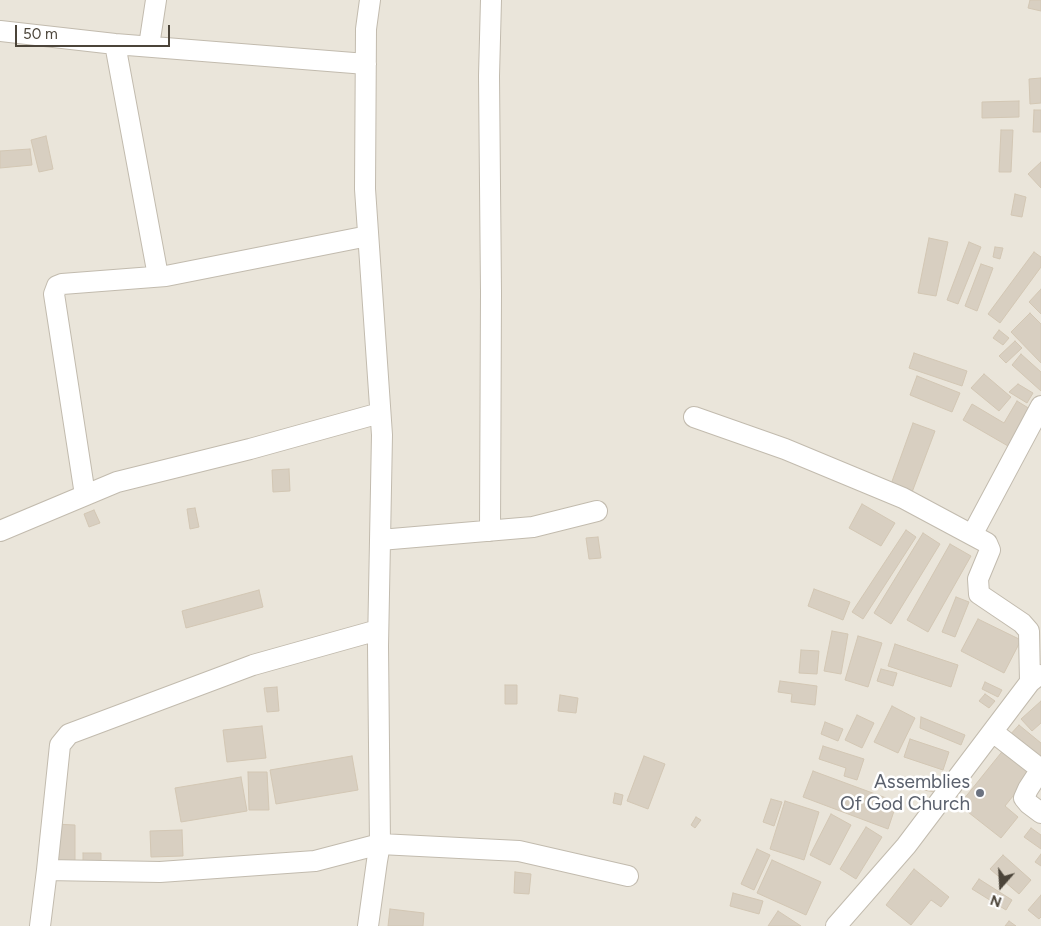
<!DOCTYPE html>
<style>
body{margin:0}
#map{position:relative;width:1041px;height:926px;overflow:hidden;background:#f6f3ec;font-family:Figtree,sans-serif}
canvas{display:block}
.north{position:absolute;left:976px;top:861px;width:50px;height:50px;-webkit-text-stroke:4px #fff;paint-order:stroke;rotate:199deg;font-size:14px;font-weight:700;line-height:20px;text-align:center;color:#4b4439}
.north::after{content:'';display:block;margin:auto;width:18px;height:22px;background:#4b4439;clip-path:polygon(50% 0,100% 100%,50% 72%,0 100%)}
.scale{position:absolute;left:15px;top:25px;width:155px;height:22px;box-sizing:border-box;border:2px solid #4b4439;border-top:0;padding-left:6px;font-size:15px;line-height:18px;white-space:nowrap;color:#4b4439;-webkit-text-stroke:4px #fff;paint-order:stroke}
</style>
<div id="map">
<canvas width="1041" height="926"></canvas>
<div class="north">N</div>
<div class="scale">50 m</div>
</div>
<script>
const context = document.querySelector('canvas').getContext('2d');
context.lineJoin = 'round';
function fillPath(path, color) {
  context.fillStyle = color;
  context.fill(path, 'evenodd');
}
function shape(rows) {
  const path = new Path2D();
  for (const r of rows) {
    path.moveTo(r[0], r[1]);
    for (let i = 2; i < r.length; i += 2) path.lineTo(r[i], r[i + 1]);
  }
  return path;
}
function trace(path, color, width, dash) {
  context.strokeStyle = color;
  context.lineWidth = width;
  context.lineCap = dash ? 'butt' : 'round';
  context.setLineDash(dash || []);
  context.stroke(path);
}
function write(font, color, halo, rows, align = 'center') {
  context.font = font + ' Figtree,sans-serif';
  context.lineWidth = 5;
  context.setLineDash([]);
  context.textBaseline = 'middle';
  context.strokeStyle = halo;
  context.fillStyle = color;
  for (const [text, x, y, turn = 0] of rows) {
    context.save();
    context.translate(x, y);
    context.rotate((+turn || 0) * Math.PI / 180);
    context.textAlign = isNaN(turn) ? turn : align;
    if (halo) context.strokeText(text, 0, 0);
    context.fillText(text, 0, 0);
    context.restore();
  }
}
fillPath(shape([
 [0,0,1041,0,1041,926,0,926]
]), '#eae5da');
const building = shape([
 [1030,0,1041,0,1041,11,1028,8,1030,0],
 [1041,78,1041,103,1030,104,1029,79,1041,78],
 [1019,101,1019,117,982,118,982,102,1019,101],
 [1034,110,1041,110,1041,132,1033,132,1034,110],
 [1001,130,1013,130,1011,172,999,172,1001,130],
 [46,136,53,169,39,172,31,140,46,136],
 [30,149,32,165,0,168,0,151,30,149],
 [1041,162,1041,188,1028,174,1041,162],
 [1015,194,1026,197,1022,217,1011,215,1015,194],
 [929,238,948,242,936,296,918,293,929,238],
 [969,242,981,247,958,304,947,300,969,242],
 [995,247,1003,248,1000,259,993,257,995,247],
 [1034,252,1041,257,1041,267,1000,323,988,314,1034,252],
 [981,264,993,268,977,311,965,306,981,264],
 [1041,289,1041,314,1029,302,1041,289],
 [1030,313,1041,324,1041,363,1011,332,1030,313],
 [999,330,1009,338,1003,345,993,338,999,330],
 [1015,341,1022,348,1006,363,999,356,1015,341],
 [914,353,967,371,962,386,909,368,914,353],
 [1021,354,1041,372,1041,391,1012,365,1021,354],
 [984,374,1011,397,999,411,971,388,984,374],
 [917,376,960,393,952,412,910,395,917,376],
 [1018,384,1033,393,1027,403,1009,392,1018,384],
 [1017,401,1030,409,1008,446,963,420,972,404,1004,423,1017,401],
 [913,423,935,431,911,495,890,487,913,423],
 [289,469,290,491,273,492,272,470,289,469],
 [862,504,895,523,881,546,849,528,862,504],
 [195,508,199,527,190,529,187,509,195,508],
 [94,510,100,523,89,527,84,514,94,510],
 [906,530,916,537,863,619,852,612,906,530],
 [923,533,940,544,891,624,874,613,923,533],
 [598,537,601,558,589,559,586,538,598,537],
 [950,544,971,556,928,632,907,620,950,544],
 [814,589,850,602,843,620,808,606,814,589],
 [259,590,263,607,186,628,182,611,259,590],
 [956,597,969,602,955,637,942,632,956,597],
 [978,619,1021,640,1004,673,961,651,978,619],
 [832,631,848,634,841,674,824,671,832,631],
 [858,636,882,643,868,687,845,680,858,636],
 [895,644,958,665,951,687,888,666,895,644],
 [801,650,819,651,817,674,799,673,801,650],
 [881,669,897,673,893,686,877,681,881,669],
 [780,681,817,686,815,705,791,702,792,694,778,692,780,681],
 [985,682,1002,690,998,697,982,689,985,682],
 [505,685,517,685,517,704,505,704,505,685],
 [277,687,279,711,267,712,264,688,277,687],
 [985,694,995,701,989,708,979,701,985,694],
 [560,695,578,698,576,713,558,711,560,695],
 [1041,701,1041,723,1032,731,1021,719,1041,701],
 [892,706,915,718,898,753,874,742,892,706],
 [857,715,874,723,862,748,845,740,857,715],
 [921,717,965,735,961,745,920,728,921,717],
 [825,722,843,729,838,741,821,734,825,722],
 [1019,725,1041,743,1041,764,1008,737,1019,725],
 [262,726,266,758,227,762,223,730,262,726],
 [910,739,949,752,943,770,904,757,910,739],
 [823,746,864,759,857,780,844,776,846,768,819,759,823,746],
 [1005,748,1034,770,1005,806,1018,817,1001,838,959,805,1005,748],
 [352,756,358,790,276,804,270,770,352,756],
 [644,756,665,764,648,809,627,801,644,756],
 [813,771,897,802,888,829,803,797,813,771],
 [248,772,267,772,269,810,249,810,248,772],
 [241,777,247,811,181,822,175,788,241,777],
 [920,778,936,781,935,792,918,789,920,778],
 [615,793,623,795,621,805,613,803,615,793],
 [771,799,782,802,774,826,763,822,771,799],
 [785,801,819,812,804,860,770,849,785,801],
 [831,814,851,825,830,865,810,855,831,814],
 [696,817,701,820,695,828,691,825,696,817],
 [54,824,75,825,75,862,54,862,54,824],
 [866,827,882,837,856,879,840,869,866,827],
 [1031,828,1041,835,1041,849,1024,837,1031,828],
 [182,830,183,856,151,857,150,831,182,830],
 [757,849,770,855,754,890,741,884,757,849],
 [83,853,101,853,101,868,83,868,83,853],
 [1041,854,1041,866,1035,862,1041,854],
 [1003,855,1031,880,1019,894,990,869,1003,855],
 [772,860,821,882,806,915,757,893,772,860],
 [914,869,949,897,941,907,931,900,911,925,886,905,914,869],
 [515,872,531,874,529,894,514,893,515,872],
 [979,879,1012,900,1006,910,972,889,979,879],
 [733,893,763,901,759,914,730,906,733,893],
 [1041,895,1041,917,1039,919,1028,910,1041,895],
 [390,909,424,913,423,926,388,926,390,909],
 [778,911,801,926,768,926,778,911],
 [1009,921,1016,926,1005,926,1009,921]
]);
fillPath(building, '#d8cfc1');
trace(building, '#d3c7b4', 1);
const minor = shape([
 [0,31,115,44,366,64],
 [115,44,158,276],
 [149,46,156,0],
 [694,417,785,449,903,498,987,543,990,550,978,579,979,594,1022,623,1029,631,1030,682],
 [85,495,54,294,57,286,62,284,166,276,368,236],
 [0,531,117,482,250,449,380,413],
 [490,531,491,293,489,76,491,0],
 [972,535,1041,406],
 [380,540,533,527,597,511],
 [993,732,1038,767,1039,772,1028,789,1024,798,1029,804,1041,813],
 [47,870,160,872,315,861,380,844,519,851,628,876],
 [40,926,47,870,60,745,69,734,253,665,378,630],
 [368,926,377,861,380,844,378,646,382,435,365,189,366,29,370,0],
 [836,926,906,846,1030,682,1039,675]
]);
trace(minor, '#c2bbae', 22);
trace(minor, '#fff', 20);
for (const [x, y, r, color] of [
 [980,793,5,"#6b7280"]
]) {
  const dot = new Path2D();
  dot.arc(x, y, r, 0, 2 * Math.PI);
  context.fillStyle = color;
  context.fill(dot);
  trace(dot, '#fff', 2);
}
write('19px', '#5b616d', '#fff', [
 ["Assemblies",970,782],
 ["Of God Church",970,804]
], 'right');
</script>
